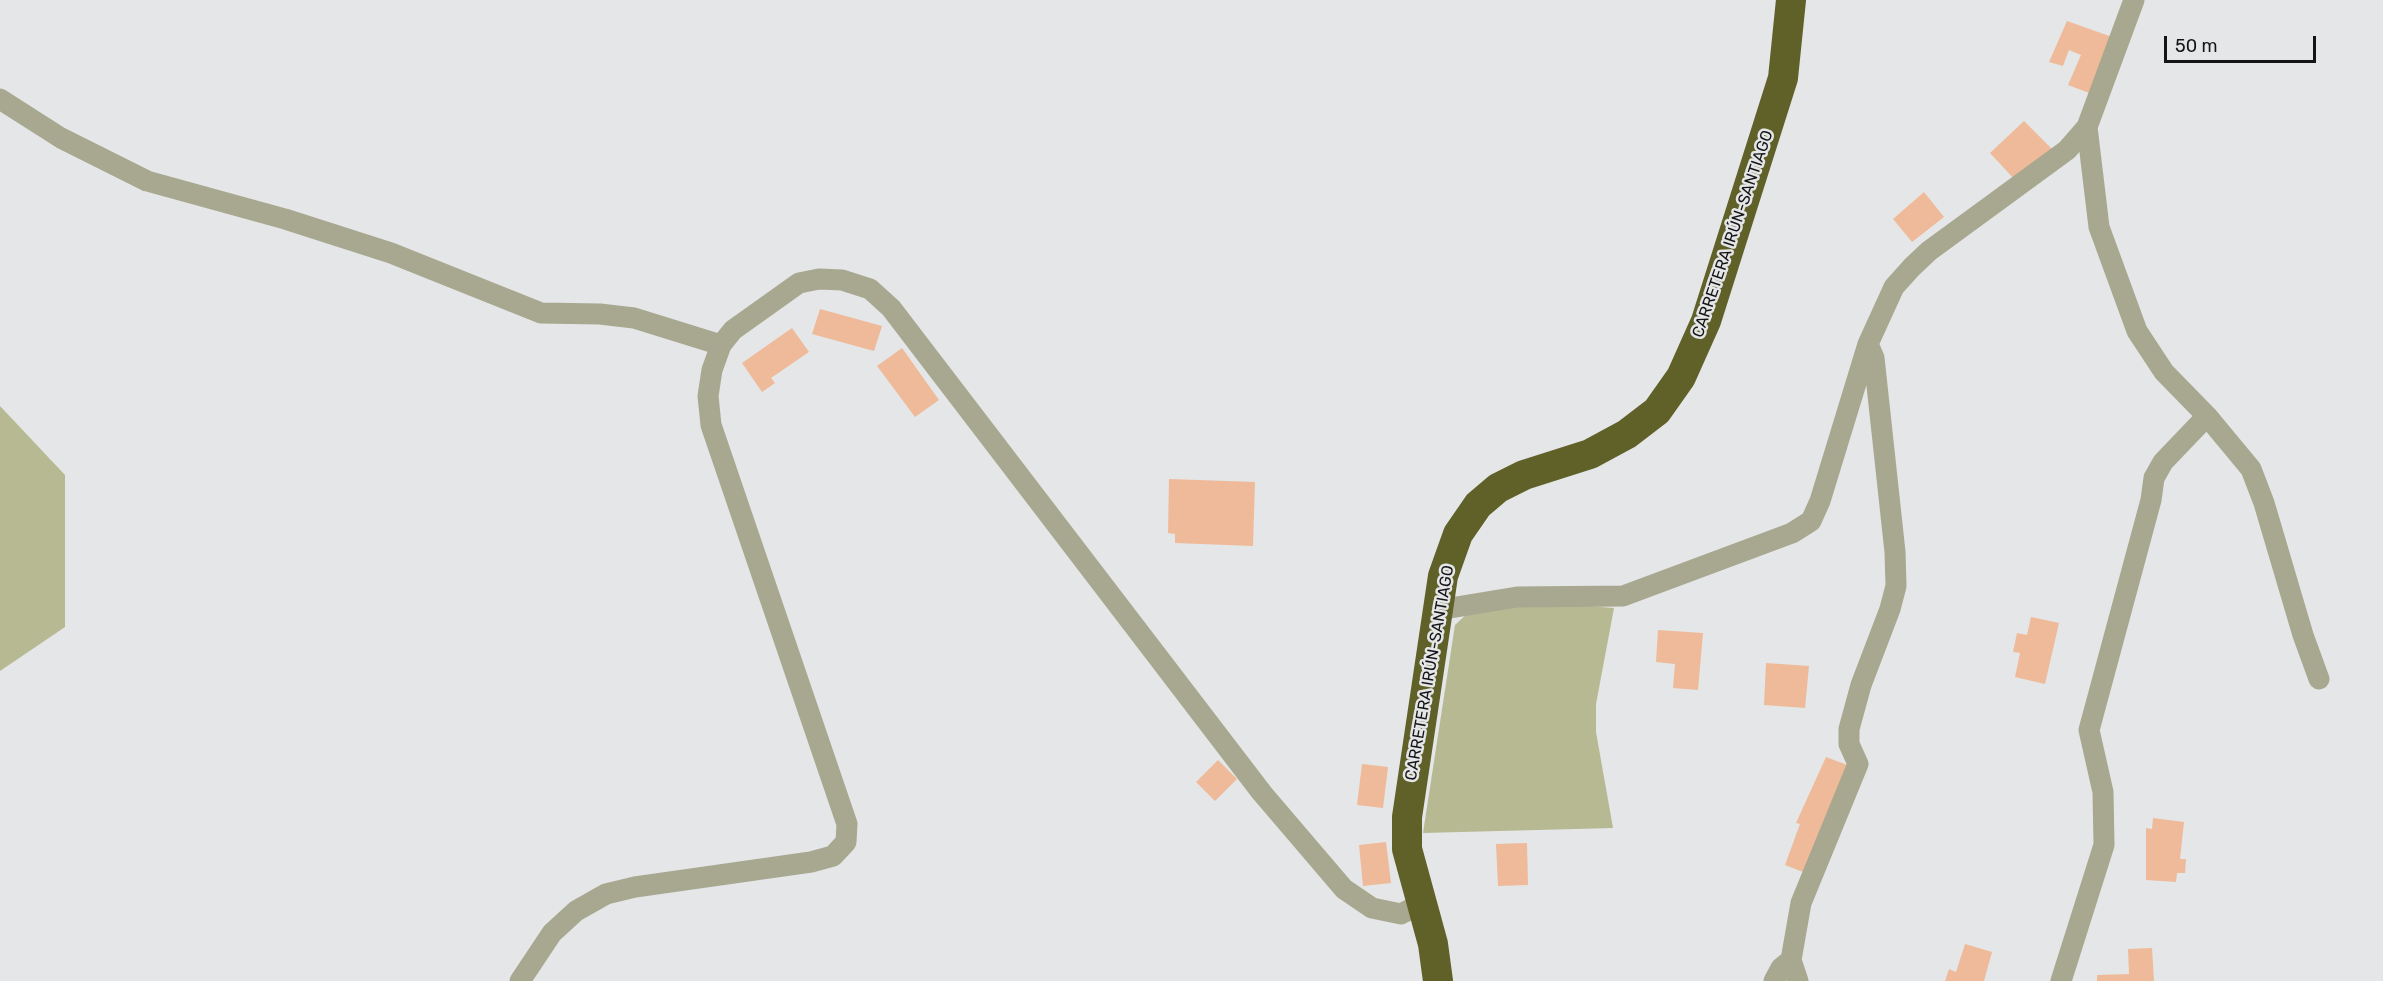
<!DOCTYPE html>
<meta charset="utf-8">
<style>
body{margin:0}
#map{position:relative;width:2383px;height:981px;overflow:hidden;background:#e5e6e7;font-family:Rubik,sans-serif}
canvas{display:block}
.scale{position:absolute;left:2164px;top:36px;width:152px;height:27px;box-sizing:border-box;border:3px solid #151516;border-top:0;padding-left:8px;font-size:18px;line-height:21px;white-space:nowrap;color:#151516;-webkit-text-stroke:4px #e5e6e7;paint-order:stroke}
</style>
<div id="map">
<canvas width="2383" height="981"></canvas>
<div class="scale">50 m</div>
</div>
<script>
const context = document.querySelector('canvas').getContext('2d');
context.lineJoin = 'round';
function fillPath(path, color) {
  context.fillStyle = color;
  context.fill(path, 'evenodd');
}
function shape(rows) {
  const path = new Path2D();
  for (const r of rows) {
    path.moveTo(r[0], r[1]);
    for (let i = 2; i < r.length; i += 2) path.lineTo(r[i], r[i + 1]);
  }
  return path;
}
function trace(path, color, width, dash) {
  context.strokeStyle = color;
  context.lineWidth = width;
  context.lineCap = dash ? 'butt' : 'round';
  context.setLineDash(dash || []);
  context.stroke(path);
}
function write(font, color, halo, rows, align = 'center') {
  context.font = font + ' Rubik,sans-serif';
  context.lineWidth = 5;
  context.setLineDash([]);
  context.textBaseline = 'middle';
  context.strokeStyle = halo;
  context.fillStyle = color;
  for (const [text, x, y, turn = 0] of rows) {
    context.save();
    context.translate(x, y);
    context.rotate((+turn || 0) * Math.PI / 180);
    context.textAlign = isNaN(turn) ? turn : align;
    if (halo) context.strokeText(text, 0, 0);
    context.fillText(text, 0, 0);
    context.restore();
  }
}
fillPath(shape([
 [0,406,65,475,65,627,0,671],
 [1532,602,1614,608,1596,704,1596,732,1613,828,1423,833,1455,625,1469,612]
]), '#b6b992');
fillPath(shape([
 [2067,21,2115,38,2092,94,2068,85,2081,55,2069,50,2063,66,2049,62],
 [2024,121,2052,149,2015,180,1990,153],
 [1924,192,1944,217,1912,242,1893,219],
 [820,309,882,326,874,351,812,334],
 [792,328,809,352,771,378,775,383,762,392,742,363],
 [902,348,939,400,915,417,877,366],
 [1169,479,1255,482,1253,546,1175,543,1175,534,1168,533],
 [2031,617,2059,623,2045,684,2015,677,2020,653,2013,652,2017,633,2027,635],
 [1658,630,1703,633,1698,690,1673,688,1675,664,1656,662],
 [1766,663,1809,666,1805,708,1764,705],
 [1826,757,1850,766,1808,874,1785,865,1800,824,1796,823],
 [1218,760,1237,779,1215,801,1196,782],
 [1362,764,1388,767,1383,808,1357,805],
 [2153,818,2184,822,2180,859,2186,859,2185,873,2177,873,2176,882,2146,880,2146,828,2152,829],
 [1386,842,1391,883,1363,886,1359,845],
 [1527,843,1528,885,1498,886,1496,844],
 [1965,944,1992,952,1984,981,1945,981,1949,969,1956,972],
 [2152,948,2154,981,2097,981,2097,975,2129,974,2128,949]
]), '#efba99');
trace(shape([
 [0,99,61,138,147,181,285,219,391,253,541,313,600,314,634,318,721,345],
 [2207,416,2251,469,2264,503,2303,635,2319,679],
 [1438,610,1517,597,1623,596,1792,533,1811,521,1820,501,1868,344],
 [1791,960,1798,981],
 [520,981,552,933,576,911,606,894,635,887,811,862,833,856,846,842,847,824,711,425,708,396,712,370,721,345,733,330,799,283,819,279,842,280,870,289,891,308,1262,793,1344,889,1372,908,1401,914,1420,904],
 [1774,981,1781,968,1791,960,1801,903,1858,764,1849,744,1849,729,1861,685,1890,609,1896,586,1895,552,1874,358,1868,344,1894,287,1912,267,1929,251,2067,150,2087,127,2134,0],
 [2061,981,2104,845,2103,792,2089,730,2151,500,2154,478,2163,462,2207,416,2164,372,2137,331,2099,227,2087,127]
]), '#a7a88f', 21);
trace(shape([
 [1438,981,1433,944,1407,849,1407,817,1443,576,1458,534,1478,505,1498,488,1524,475,1590,454,1627,434,1657,411,1681,377,1706,321,1783,78,1791,0]
]), '#606029', 30);
write('16px', '#151516', '#e5e6e7', [
 ["CARRETERA IRÚN-SANTIAGO",1733,234,-71],
 ["CARRETERA IRÚN-SANTIAGO",1430,673,-80]
]);
</script>
